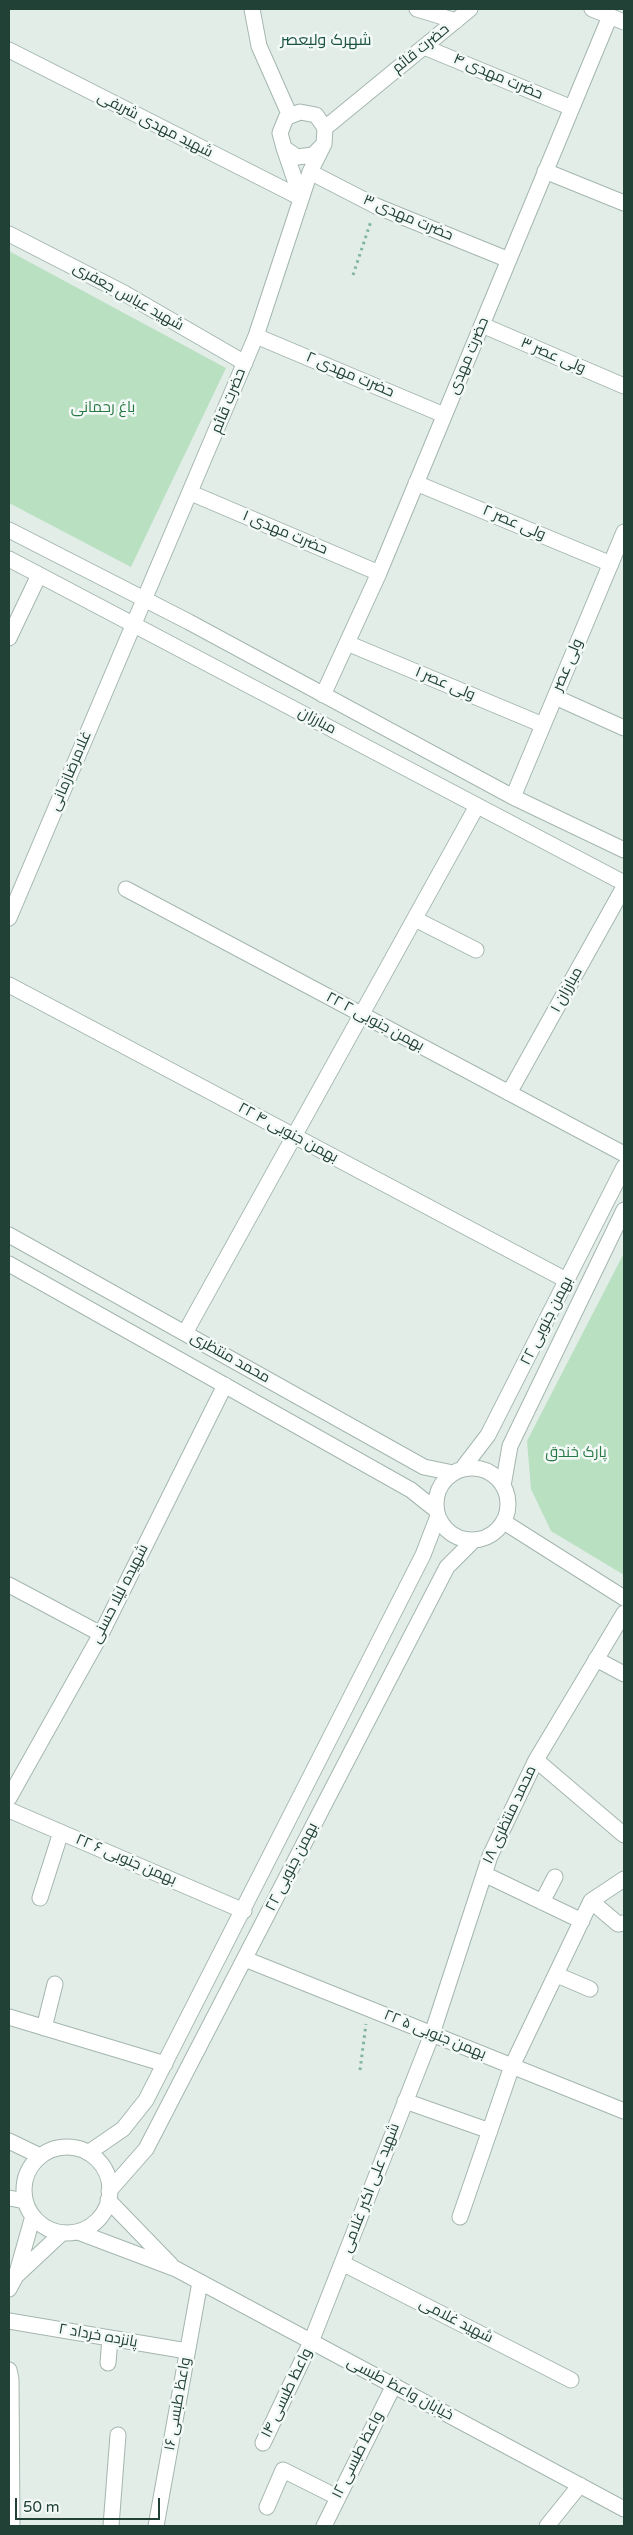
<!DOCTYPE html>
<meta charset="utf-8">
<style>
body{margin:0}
#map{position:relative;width:633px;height:2535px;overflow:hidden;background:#e2ede8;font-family:"Varela Round",sans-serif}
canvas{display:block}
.frame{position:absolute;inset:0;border:10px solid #214036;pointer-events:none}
.scale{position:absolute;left:15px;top:2498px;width:145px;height:22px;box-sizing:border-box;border:2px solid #214036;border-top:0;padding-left:6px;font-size:15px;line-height:18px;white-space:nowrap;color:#214036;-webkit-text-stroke:4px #f3f9f6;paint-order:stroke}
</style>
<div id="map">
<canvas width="633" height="2535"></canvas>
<div class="frame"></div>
<div class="scale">50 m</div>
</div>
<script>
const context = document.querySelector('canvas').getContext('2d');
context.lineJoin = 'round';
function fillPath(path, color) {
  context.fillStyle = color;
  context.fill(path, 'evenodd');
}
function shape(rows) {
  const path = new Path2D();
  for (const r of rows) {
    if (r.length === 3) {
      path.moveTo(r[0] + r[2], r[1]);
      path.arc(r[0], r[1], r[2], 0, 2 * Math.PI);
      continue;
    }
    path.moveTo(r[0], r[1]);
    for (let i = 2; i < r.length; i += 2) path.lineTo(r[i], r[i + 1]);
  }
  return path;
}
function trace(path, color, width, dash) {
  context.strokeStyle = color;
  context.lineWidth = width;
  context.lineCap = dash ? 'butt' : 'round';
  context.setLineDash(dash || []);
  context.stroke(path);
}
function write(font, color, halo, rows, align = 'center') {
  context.font = font + ' "Varela Round",Cairo,sans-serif';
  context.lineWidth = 5;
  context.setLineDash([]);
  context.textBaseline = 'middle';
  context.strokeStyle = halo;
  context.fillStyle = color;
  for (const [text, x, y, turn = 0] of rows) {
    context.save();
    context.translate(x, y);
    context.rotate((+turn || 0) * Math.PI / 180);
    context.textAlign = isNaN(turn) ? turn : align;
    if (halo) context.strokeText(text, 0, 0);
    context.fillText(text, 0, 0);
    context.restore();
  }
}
fillPath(shape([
 [9,251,226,368,131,567,9,503],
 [624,1253,624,1575,551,1531,531,1489,527,1441]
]), '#bae0c2');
const minor = shape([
 [252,9,259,46,290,116],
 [417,9,456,21],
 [592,9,624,22],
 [424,47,572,108],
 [9,50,301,198],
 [325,128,470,9],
 [284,148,297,157,313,155,324,144,325,128,316,115,300,112,290,116,286,118,280,133,284,148,301,198],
 [545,171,624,203],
 [310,172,376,206,509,260],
 [9,234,124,293,245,363],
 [482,325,624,386],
 [256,336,444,415],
 [416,483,611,564],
 [191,493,379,573],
 [9,530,189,622,513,797,624,850],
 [9,559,624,883],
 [9,638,39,575],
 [347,643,543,725],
 [323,695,379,573,610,16],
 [555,697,624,728],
 [513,797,624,532],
 [126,889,624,1154],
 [9,918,256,336,310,172,324,144],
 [415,919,476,950],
 [9,985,568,1281],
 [509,1093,624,887],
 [9,1235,424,1467,453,1473],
 [9,1264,411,1490,436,1510],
 [185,1333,477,806],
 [472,1504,36],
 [462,1469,488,1435,624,1167],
 [503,1486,510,1446,624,1210],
 [504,1522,624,1598],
 [9,1585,101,1634],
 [596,1659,624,1674],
 [536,1760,624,1835],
 [9,1798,101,1634,225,1385],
 [9,1810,244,1911],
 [484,1874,582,1921],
 [40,1898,61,1832],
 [591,1901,618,1924,624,1923],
 [542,1902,555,1877],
 [245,1959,624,2111],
 [557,1975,590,1989],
 [9,2017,165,2064],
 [44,2028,55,1984],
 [405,2101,490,2131],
 [9,2141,40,2156],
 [67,2190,43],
 [88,2153,123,2129,146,2100,423,1555,438,1516],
 [109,2191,146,2149,447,1567,473,1541],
 [9,2198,25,2201],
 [108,2200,171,2265],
 [460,2217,512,2066,591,1901,624,1879],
 [78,2232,176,2269,624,2509],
 [342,2263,571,2380],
 [17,2275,62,2233],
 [9,2289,16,2276,33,2216],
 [9,2321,187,2351],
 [108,2363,110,2338],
 [9,2370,11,2379,12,2526],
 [263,2443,311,2342,432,2034,490,1856,536,1760,624,1613],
 [267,2507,283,2470,337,2497],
 [111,2526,118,2435],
 [156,2526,200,2282],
 [324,2526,394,2385],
 [547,2526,580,2485]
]);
trace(minor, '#a4b6af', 17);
trace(shape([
 [353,275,371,221],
 [360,2070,366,2024]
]), '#80b3a1', 3, [2.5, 4]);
trace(minor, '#fff', 15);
write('15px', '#214036', '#f3f9f6', [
 ["حضرت قائم",421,49,-39],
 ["حضرت مهدی ۴",498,77,23],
 ["شهید مهدی شریفی",155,125,27],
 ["حضرت مهدی ۳",408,218,23],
 ["شهید عباس جعفری",128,297,29],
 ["حضرت مهدی",469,356,-67],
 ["ولی عصر ۳",553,356,23],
 ["حضرت مهدی ۲",350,375,23],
 ["حضرت قائم",229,401,-68],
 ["ولی عصر ۲",514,523,23],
 ["حضرت مهدی ۱",285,533,23],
 ["ولی عصر",568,665,-67],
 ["ولی عصر ۱",445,684,23],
 ["مبارزان",317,721,28],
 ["غلامرضازمانی",71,771,-67],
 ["مبارزان ۱",567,990,-61],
 ["۲۲ بهمن جنوبی ۲",375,1022,28],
 ["۲۲ بهمن جنوبی ۴",288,1133,28],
 ["۲۲ بهمن جنوبی",547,1321,-63],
 ["محمد منتظری",230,1358,29],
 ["شهیده لیلا حسنی",120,1594,-63],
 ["محمد منتظری ۱۸",510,1815,-65],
 ["۲۲ بهمن جنوبی ۶",126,1860,23],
 ["۲۲ بهمن جنوبی",292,1867,-63],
 ["۲۲ بهمن جنوبی ۵",435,2035,22],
 ["شهید علی اکبر غلامی",371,2188,-69],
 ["شهید غلامی",456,2321,27],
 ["پانزده خرداد ۲",98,2336,10],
 ["خیابان واعظ طبسی",400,2389,28],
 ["واعظ طبسی ۱۴",287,2393,-64],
 ["واعظ طبسی ۱۶",178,2404,-80],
 ["واعظ طبسی ۱۲",358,2455,-63]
]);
write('15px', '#287944', '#f3f9f6', [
 ["باغ رحمانی",103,408],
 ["پارک خندق",576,1453]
]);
write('16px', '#1b5343', '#f3f9f6', [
 ["شهرک ولیعصر",326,41]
]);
</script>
